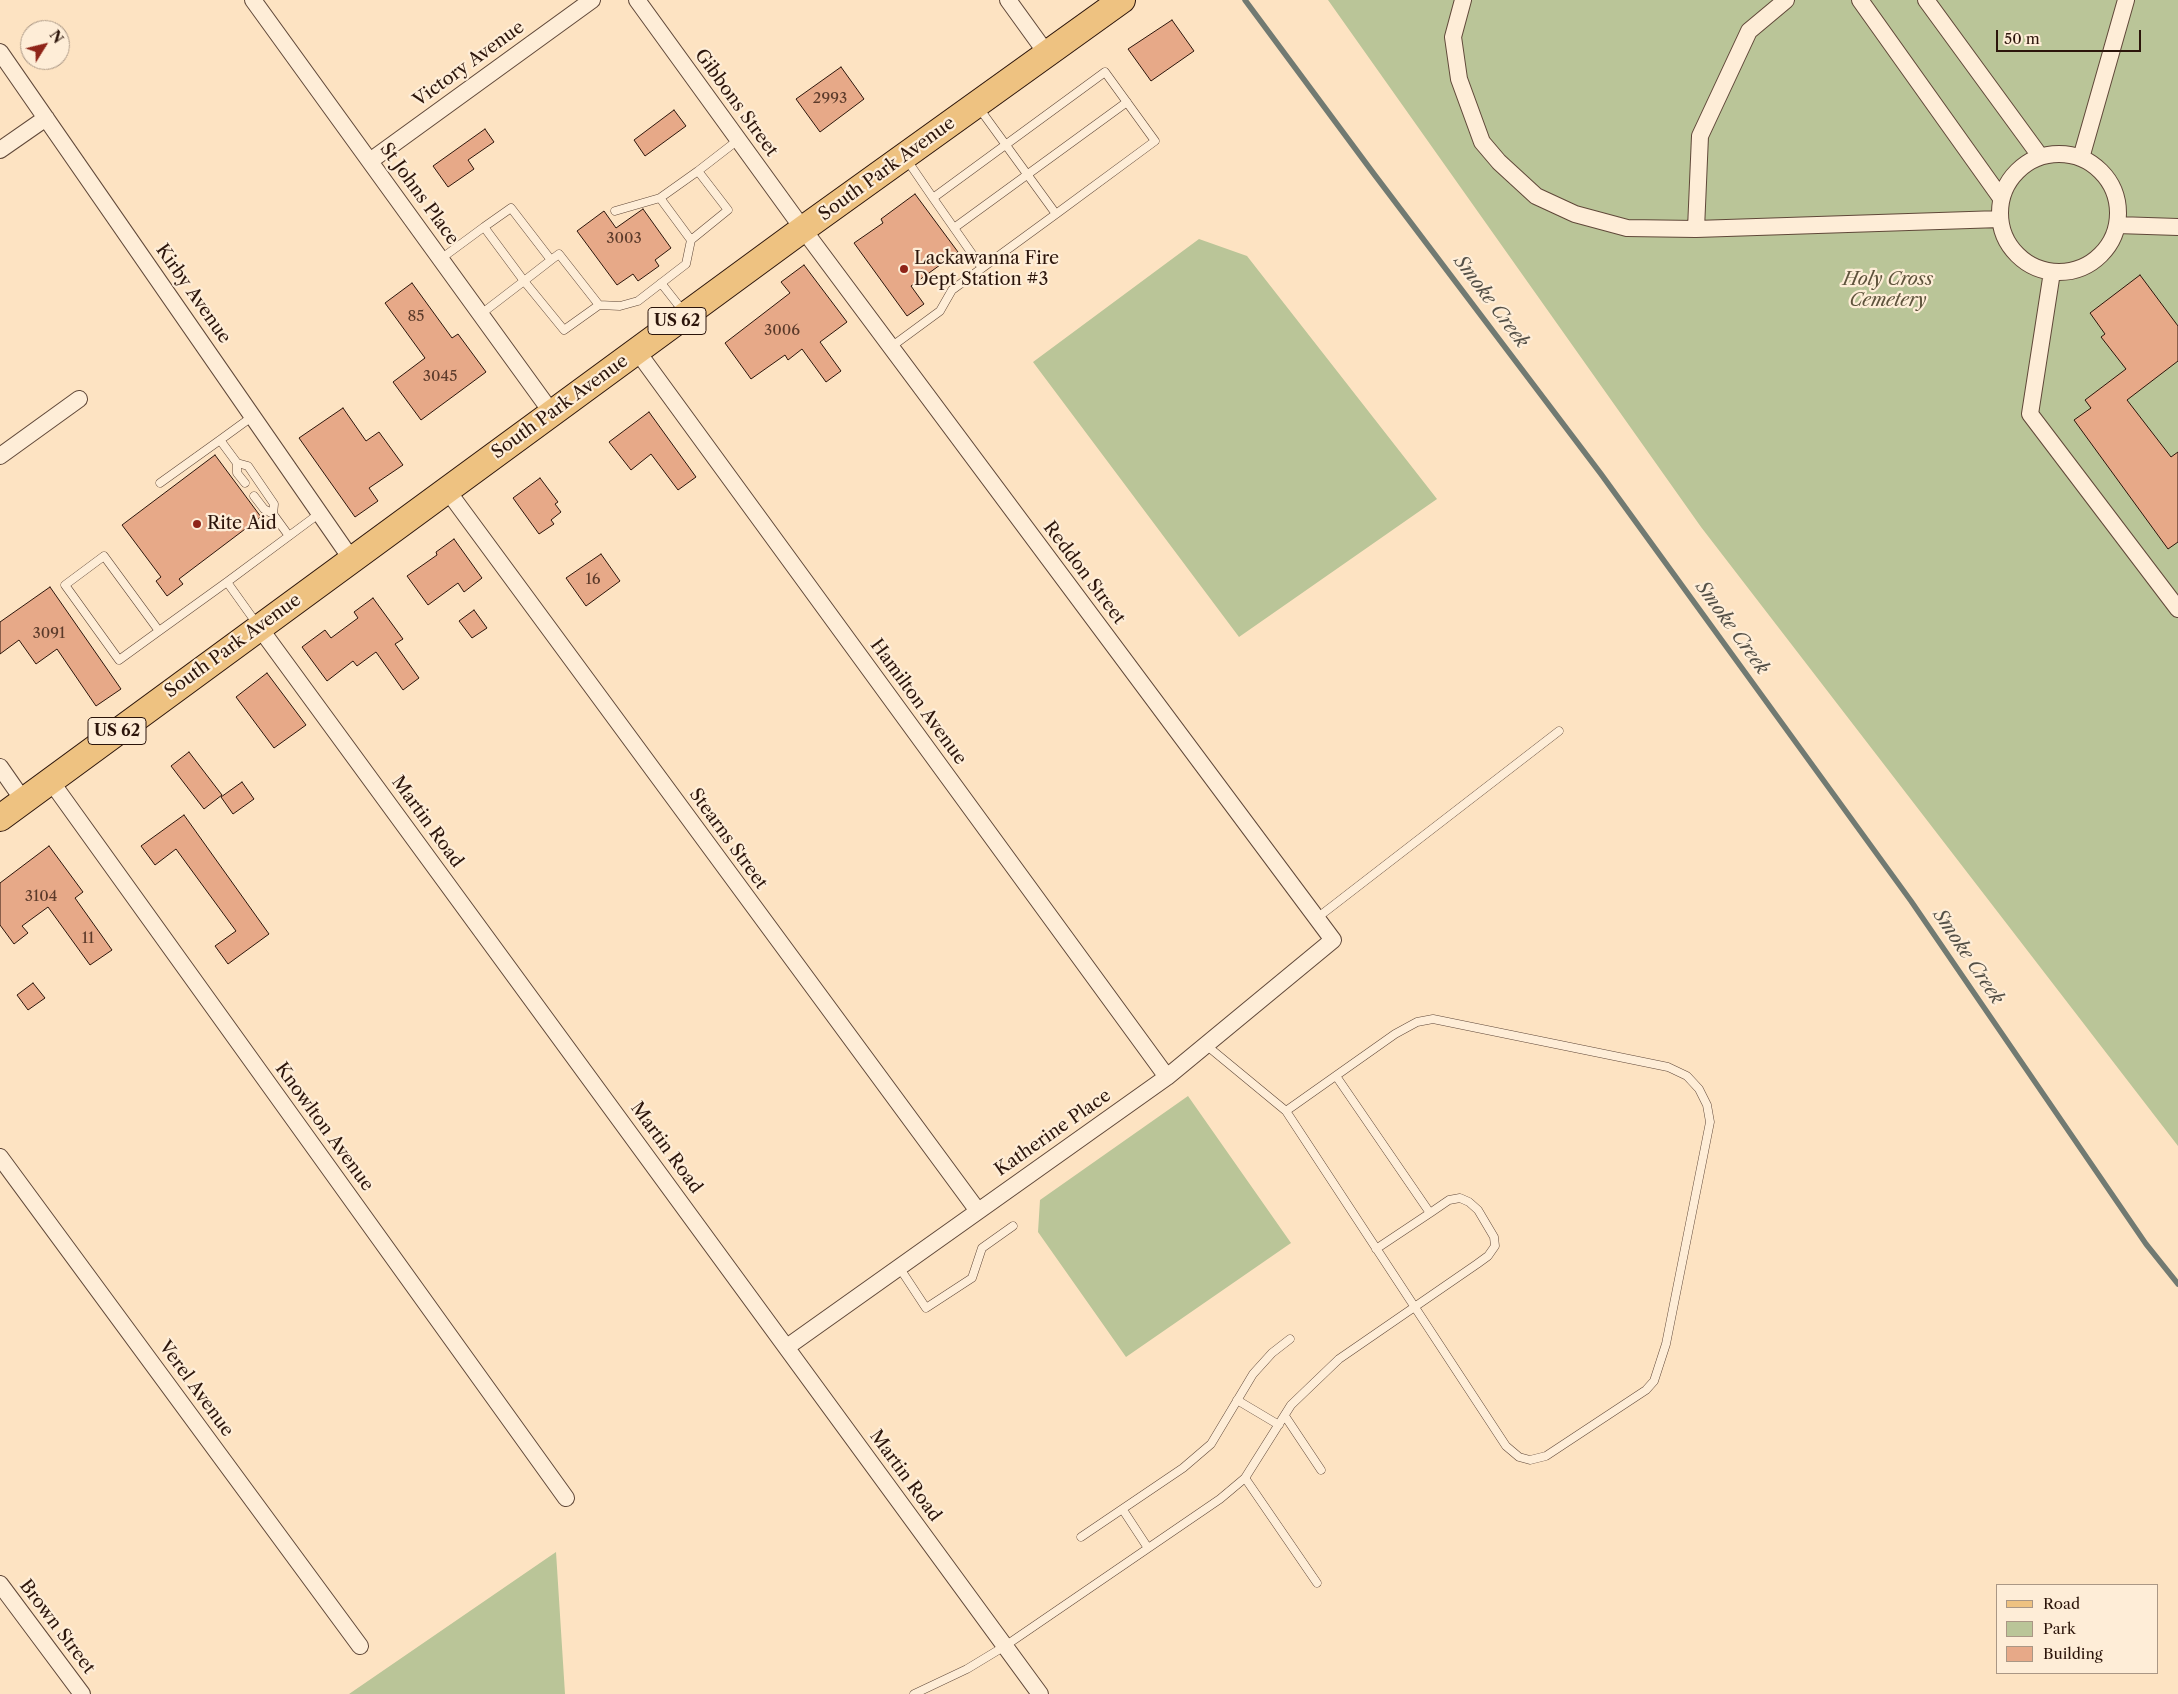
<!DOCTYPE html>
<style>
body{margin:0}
#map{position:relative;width:2178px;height:1694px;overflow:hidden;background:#fde3c2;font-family:"Libre Caslon Text",serif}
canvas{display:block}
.legend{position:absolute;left:1996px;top:1584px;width:162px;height:90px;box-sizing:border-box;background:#feedd7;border:1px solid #aa9785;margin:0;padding:6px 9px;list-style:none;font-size:15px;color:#2c150b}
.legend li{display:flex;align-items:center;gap:10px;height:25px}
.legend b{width:25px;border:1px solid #aa9785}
.north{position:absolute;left:20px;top:20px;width:50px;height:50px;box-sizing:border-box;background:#feedd7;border:1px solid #aa9785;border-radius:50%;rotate:54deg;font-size:14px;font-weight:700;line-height:20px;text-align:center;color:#2c150b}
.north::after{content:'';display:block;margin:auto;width:18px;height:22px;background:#8f2418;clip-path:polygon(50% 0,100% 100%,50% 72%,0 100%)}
.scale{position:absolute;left:1996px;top:30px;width:145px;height:22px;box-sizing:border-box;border:2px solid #2c150b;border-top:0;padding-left:6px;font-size:15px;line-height:18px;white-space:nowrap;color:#2c150b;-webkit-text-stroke:4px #feedd7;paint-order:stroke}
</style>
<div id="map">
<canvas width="2178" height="1694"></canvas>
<ul class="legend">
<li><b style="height:6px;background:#eec281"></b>Road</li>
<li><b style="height:14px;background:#bac598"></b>Park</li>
<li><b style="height:14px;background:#e7a988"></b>Building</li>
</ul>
<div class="north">N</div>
<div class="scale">50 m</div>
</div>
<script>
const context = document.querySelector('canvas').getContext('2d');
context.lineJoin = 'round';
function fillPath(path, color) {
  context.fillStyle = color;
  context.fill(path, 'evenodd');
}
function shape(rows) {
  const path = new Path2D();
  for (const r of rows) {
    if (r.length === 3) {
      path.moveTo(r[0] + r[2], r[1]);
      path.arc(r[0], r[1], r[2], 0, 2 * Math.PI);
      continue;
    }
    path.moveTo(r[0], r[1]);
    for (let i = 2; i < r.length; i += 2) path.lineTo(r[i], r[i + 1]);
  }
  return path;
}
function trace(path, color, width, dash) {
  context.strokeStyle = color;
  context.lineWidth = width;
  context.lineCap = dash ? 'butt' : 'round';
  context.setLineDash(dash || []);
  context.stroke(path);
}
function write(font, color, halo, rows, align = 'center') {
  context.font = font + ' "Libre Caslon Text",serif';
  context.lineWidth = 4.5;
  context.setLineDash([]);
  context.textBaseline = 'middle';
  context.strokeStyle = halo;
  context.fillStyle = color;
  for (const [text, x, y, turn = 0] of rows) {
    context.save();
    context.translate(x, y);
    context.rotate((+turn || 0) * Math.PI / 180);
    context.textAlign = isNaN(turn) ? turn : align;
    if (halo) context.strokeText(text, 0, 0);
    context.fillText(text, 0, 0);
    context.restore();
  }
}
fillPath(shape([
 [1328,0,2178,0,2178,1146,1701,527],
 [1199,239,1247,256,1437,499,1239,637,1033,362],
 [1188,1096,1291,1243,1126,1357,1038,1232,1040,1200],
 [556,1552,565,1694,349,1694]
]), '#bac598');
trace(shape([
 [1245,0,1374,174,1601,474,1911,901,2146,1244,2178,1284]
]), '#717a72', 5.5);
const building = shape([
 [1172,20,1194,51,1151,81,1128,49,1172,20],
 [841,67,864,99,820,132,796,99,841,67],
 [674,110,686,126,645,156,634,140,674,110],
 [485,129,494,142,468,160,474,169,448,187,433,166,485,129],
 [915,194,958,252,911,286,924,304,907,316,854,243,883,223,881,219,915,194],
 [643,209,671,248,655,260,659,266,638,281,633,274,617,285,577,231,604,211,616,228,643,209],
 [804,265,847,322,820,342,841,371,826,382,802,349,788,360,785,355,751,379,725,343,790,293,781,282,804,265],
 [2140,275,2178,326,2178,361,2127,400,2171,457,2178,452,2178,542,2168,549,2074,420,2091,408,2085,400,2126,369,2101,337,2105,334,2090,313,2140,275],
 [412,283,452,338,458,334,486,372,421,420,393,382,425,358,385,303,412,283],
 [343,408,366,441,379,432,403,465,369,488,378,501,355,517,299,438,343,408],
 [649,412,696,477,678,490,651,454,631,470,609,442,649,412],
 [215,455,261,517,179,579,183,584,167,596,156,581,161,577,122,525,215,455],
 [540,478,558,502,555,504,561,512,551,520,554,524,539,534,513,498,540,478],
 [454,539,482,578,464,592,458,583,428,605,407,576,437,555,436,552,454,539],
 [601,554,620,581,586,606,566,578,601,554],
 [50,587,121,689,96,706,57,649,36,664,19,640,0,654,0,622,50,587],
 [373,598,403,639,395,644,419,678,403,690,376,652,357,666,353,661,327,681,302,647,325,630,331,638,358,618,354,612,373,598],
 [474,610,487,628,472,638,459,621,474,610],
 [267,673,306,725,274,748,236,697,267,673],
 [189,752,222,795,204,809,171,766,189,752],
 [242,782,254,799,233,814,221,797,242,782],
 [184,815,269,934,228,964,215,946,236,931,176,849,155,865,141,846,184,815],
 [49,846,83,892,75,898,112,950,90,965,48,907,22,926,28,933,14,944,0,925,0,883,49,846],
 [33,983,45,998,28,1010,17,995,33,983]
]);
fillPath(building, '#e7a988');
trace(building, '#2c150b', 1);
const lane = shape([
 [979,108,1056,214],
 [907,160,933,198],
 [698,171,738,140],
 [660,198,691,240],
 [954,228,1127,102],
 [442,258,484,227],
 [661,283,683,311],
 [599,305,620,306,638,301,686,264,691,240,728,210,698,171,660,198,615,211],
 [481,314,524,281,484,227,511,208,551,260,559,254,599,305,564,330,524,281,551,260],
 [891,347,940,311,952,290,1056,214,1155,141,1105,72,933,198,982,268],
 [237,463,248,466,274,504,273,514],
 [160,483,220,440],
 [245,483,237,473,237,463,220,440,253,416],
 [254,496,264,509,273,514,289,536],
 [227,582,257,624],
 [159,631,104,556,65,585,119,660,159,631,227,582,320,513],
 [1317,918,1559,731],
 [1206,1045,1286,1111,1506,1446,1519,1457,1530,1460,1546,1456,1646,1390,1654,1381,1666,1344,1710,1122,1707,1105,1699,1089,1687,1076,1668,1067,1433,1019,1417,1022,1395,1034,1286,1111],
 [1336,1076,1430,1213,1376,1249],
 [899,1267,926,1308,972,1278,982,1248,1013,1226],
 [1237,1400,1279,1425],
 [1285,1416,1321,1470],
 [1245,1478,1317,1583],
 [1123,1510,1148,1548],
 [1081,1537,1183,1468,1211,1444,1253,1374,1272,1353,1290,1339],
 [914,1694,967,1669,1005,1646,1220,1499,1245,1478,1291,1405,1339,1359,1477,1264,1488,1256,1495,1246,1494,1237,1478,1210,1469,1202,1460,1198,1449,1200,1430,1213]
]);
const street = shape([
 [253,0,552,413],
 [637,0,803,229,1333,940,1167,1077,787,1347],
 [1008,0,1047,54],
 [1463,0,1453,37,1459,79,1482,142,1499,162,1536,196,1575,214,1627,228,1696,229],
 [1786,0,1749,31,1700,136,1696,229,2000,219],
 [1860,0,2001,198],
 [1926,0,2040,156],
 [0,52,352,560],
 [0,150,46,118],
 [2059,213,59],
 [2081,158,2126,0],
 [370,161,592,0],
 [2117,225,2178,227],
 [2052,272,2030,414,2178,609],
 [637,351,1167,1077],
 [0,456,79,399],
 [447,490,978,1211],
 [259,627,1040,1694],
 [0,767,23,800],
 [50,780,566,1498],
 [0,1157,360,1646],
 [0,1584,82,1694]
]);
const primary = shape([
 [0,818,803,229,1122,0]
]);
trace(lane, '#604839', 9);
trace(street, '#604839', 18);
trace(primary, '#2c150b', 28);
trace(lane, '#feedd7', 8);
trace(street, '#feedd7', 16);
trace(primary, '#eec281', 26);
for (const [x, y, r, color] of [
 [904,269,5,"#8f2418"],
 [197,524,5,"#8f2418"]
]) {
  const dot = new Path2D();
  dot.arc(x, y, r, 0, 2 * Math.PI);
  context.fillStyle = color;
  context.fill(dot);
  trace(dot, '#feedd7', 2);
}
write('15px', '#5b3a2a', null, [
 ["2993",830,99],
 ["3003",624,239],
 ["85",416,317],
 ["3006",782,331],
 ["3045",440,377],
 ["16",593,580],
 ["3091",49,634],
 ["3104",41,897],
 ["11",88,939]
]);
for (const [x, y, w] of [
 [677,321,58],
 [117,731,58]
]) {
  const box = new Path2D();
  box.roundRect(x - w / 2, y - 13.5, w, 27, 4);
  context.fillStyle = '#feedd7';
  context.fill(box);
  trace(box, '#2c150b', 1);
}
write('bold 16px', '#2c150b', null, [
 ["US 62",677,321],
 ["US 62",117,731]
]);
write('18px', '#2c150b', '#feedd7', [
 ["Victory Avenue",469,64,-36],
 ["Gibbons Street",736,103,54],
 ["South Park Avenue",887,169,-36],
 ["St Johns Place",419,194,54],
 ["Kirby Avenue",193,294,55],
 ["South Park Avenue",560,407,-36],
 ["Reddon Street",1084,573,53],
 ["South Park Avenue",233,646,-36],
 ["Hamilton Avenue",918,702,54],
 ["Martin Road",427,822,54],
 ["Stearns Street",728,839,54],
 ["Knowlton Avenue",324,1127,54],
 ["Katherine Place",1053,1133,-35],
 ["Martin Road",666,1148,54],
 ["Verel Avenue",196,1389,54],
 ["Martin Road",905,1476,54],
 ["Brown Street",57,1627,53]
]);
write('18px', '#2c150b', '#feedd7', [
 ["Lackawanna Fire",914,259],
 ["Dept Station #3",914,280],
 ["Rite Aid",207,524]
], 'left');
write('italic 18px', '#5e533c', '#feedd7', [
 ["Holy Cross",1888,280],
 ["Cemetery",1888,301]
]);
write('italic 19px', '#545047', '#feedd7', [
 ["Smoke Creek",1491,302,53],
 ["Smoke Creek",1732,628,54],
 ["Smoke Creek",1968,957,56]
]);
</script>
